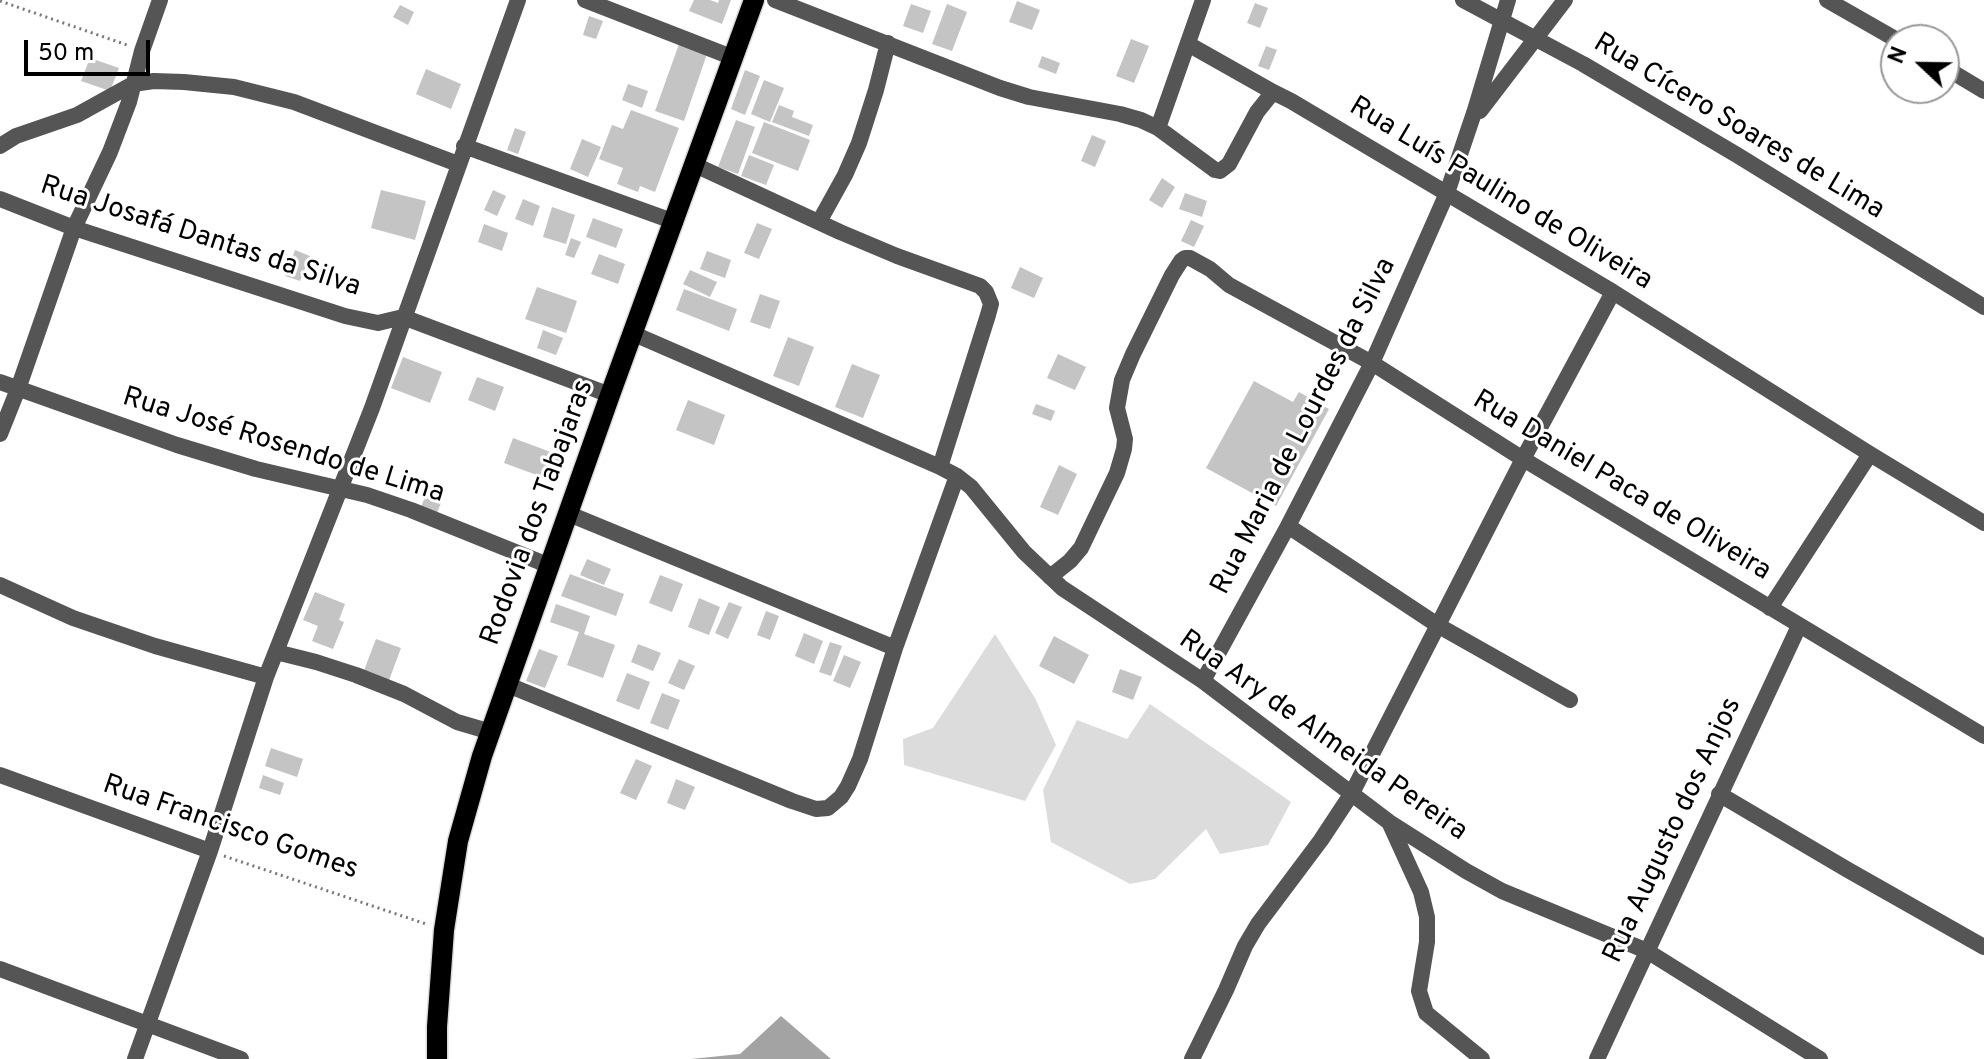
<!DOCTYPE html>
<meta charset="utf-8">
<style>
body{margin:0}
#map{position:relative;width:1984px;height:1059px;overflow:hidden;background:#fff;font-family:Overpass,sans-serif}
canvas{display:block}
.north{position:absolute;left:1880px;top:24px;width:80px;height:80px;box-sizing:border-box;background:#fff;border:2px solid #999;border-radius:50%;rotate:292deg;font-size:22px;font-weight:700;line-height:32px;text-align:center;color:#000}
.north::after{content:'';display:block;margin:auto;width:28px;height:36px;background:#000;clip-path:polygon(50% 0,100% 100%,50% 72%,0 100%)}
.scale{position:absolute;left:24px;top:40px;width:126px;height:36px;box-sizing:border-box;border:4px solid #000;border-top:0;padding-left:10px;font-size:24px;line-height:28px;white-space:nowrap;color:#000;-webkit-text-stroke:6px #fff;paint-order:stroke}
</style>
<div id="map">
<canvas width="1984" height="1059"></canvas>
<div class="north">N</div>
<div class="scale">50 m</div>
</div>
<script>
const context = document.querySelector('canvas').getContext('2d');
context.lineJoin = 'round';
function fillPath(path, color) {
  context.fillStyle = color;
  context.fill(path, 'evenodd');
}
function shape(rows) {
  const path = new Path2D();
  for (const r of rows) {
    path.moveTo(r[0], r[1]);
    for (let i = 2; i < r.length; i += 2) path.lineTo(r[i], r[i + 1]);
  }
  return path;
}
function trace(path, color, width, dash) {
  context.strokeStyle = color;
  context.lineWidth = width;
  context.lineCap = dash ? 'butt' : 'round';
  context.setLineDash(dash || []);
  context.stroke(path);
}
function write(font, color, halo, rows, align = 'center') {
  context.font = font + ' Overpass,sans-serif';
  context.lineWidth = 6;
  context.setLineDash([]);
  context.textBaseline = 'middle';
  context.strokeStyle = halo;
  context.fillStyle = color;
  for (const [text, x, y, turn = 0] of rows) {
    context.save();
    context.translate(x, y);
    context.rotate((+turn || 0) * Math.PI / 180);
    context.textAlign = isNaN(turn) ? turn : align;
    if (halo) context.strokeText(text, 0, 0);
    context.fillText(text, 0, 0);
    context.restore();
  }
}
fillPath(shape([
 [995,634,1035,698,1056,745,1025,801,904,765,903,739,933,728],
 [1150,704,1291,802,1268,845,1220,854,1206,829,1155,879,1130,884,1051,842,1043,790,1077,720,1127,739]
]), '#dcdcdc');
fillPath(shape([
 [781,1016,831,1059,691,1059,740,1054]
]), '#a3a3a3');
fillPath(shape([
 [694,0,710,0,718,3,719,0,731,0,722,24,689,11],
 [1017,1,1040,10,1032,30,1009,22],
 [1255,3,1268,8,1260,28,1247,23],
 [911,4,931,11,923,33,903,26],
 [947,4,967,12,952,51,932,44],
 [400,5,414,12,408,25,393,17],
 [589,16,603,21,596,39,583,35],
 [1131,39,1149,46,1134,83,1116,76],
 [679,44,707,54,684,121,655,111],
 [1266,46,1277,50,1269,70,1258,66],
 [1042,56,1060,63,1056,74,1038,67],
 [90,58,119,68,110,91,81,81],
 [426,69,461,84,451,109,416,94],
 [745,70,760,76,745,115,731,109],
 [764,80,784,88,770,122,751,114],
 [628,84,648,91,642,108,622,100],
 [779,105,794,111,792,117,813,125,809,136,772,122],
 [631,110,679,128,655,192,640,186,638,192,617,184,623,168,599,159,612,125,623,129],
 [736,120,755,127,738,174,718,167],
 [764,122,810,140,798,171,752,153],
 [515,128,526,132,518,154,507,150],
 [1092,135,1106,141,1095,167,1081,161],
 [582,139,601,147,588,177,570,169],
 [749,155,774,165,766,185,741,176],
 [1162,178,1175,187,1162,208,1149,200],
 [381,190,426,201,415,240,371,228],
 [493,190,506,196,497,216,484,210],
 [1185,193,1207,201,1202,217,1179,209],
 [523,199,540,206,533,226,515,219],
 [552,207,575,215,566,244,543,237],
 [593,218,623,229,616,248,586,237],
 [1191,220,1204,226,1194,247,1181,241],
 [757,223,772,229,759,259,744,253],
 [484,224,508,233,502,251,478,242],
 [571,238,581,242,574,258,565,255],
 [295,250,310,256,300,281,285,276,290,264,293,266,296,259,292,258],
 [707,251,731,260,725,278,700,269],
 [599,254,625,264,618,284,591,274],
 [1020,267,1043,278,1034,298,1011,288],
 [690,270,717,282,710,297,683,284],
 [537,287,577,301,566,333,525,319],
 [684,289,737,309,729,331,676,310],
 [760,294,780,301,770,329,750,322],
 [543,330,563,338,556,355,537,348],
 [788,337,814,347,799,386,773,376],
 [1058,354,1086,367,1075,390,1047,378],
 [403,357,442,372,430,403,391,388],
 [852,364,880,375,863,418,835,407],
 [477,377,504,387,495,411,468,400],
 [1254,381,1293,402,1299,392,1329,409,1276,506,1206,468],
 [688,400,725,415,714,445,676,430],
 [1036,404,1055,411,1051,421,1032,414],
 [513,438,564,457,556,482,504,463],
 [1059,465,1077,474,1058,515,1040,507],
 [430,484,446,490,437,513,421,507],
 [587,559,611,569,604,585,580,575],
 [570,574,624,594,616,616,561,596],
 [660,575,683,584,672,612,649,603],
 [315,592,345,604,339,620,344,622,333,649,312,641,318,626,303,620],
 [699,598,720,607,709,635,688,627],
 [729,602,742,607,728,639,715,633],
 [556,604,590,616,584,634,615,645,603,678,567,665,579,632,550,622],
 [766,611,779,616,770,640,757,635],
 [804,633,823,641,814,664,795,656],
 [1054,636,1089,655,1074,684,1039,666],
 [376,639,401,648,388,683,363,673],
 [830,642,842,646,831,676,819,672],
 [638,644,661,653,653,671,631,662],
 [539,649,558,656,545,688,526,681],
 [844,655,861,662,850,688,833,681],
 [679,659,695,666,684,690,668,683],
 [1120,669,1142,677,1133,700,1112,692],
 [627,673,650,682,639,710,616,701],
 [662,693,680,700,668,730,650,723],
 [271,748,303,759,297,777,265,766],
 [636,759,652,766,636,800,620,793],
 [263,775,284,783,280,795,259,788],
 [676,779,695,787,685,810,667,803]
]), '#c4c4c4');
const primary = shape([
 [437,1059,437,1027,444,930,458,841,482,756,610,395,754,0]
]);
trace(primary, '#dbdbdb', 23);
trace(shape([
 [0,1,127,45],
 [224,856,426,924]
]), '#777', 3, [2, 4]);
trace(shape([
 [585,0,734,58],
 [775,0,1000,88,1029,97,1120,114,1141,120,1158,128,1215,170,1220,171,1229,164,1257,112,1273,92,1291,101,1613,292,1870,454,1984,523],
 [1463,0,1583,64,1737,155,1984,307],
 [1827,0,1897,40],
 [1188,44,1273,92],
 [1944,67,1984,91],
 [1480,111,1565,0],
 [1158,128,1203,0],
 [0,146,16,136,77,115,133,84,154,81,184,82,234,87,294,102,458,164],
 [464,146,675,222],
 [695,165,840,232,897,256,980,286,986,292,991,304,988,315,940,467],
 [0,199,74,228,345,316,378,323,403,317,610,395],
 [819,222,845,175,859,143,876,90,888,43],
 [634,334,940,467,957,476,971,487,1024,552,1062,588,1203,681,1389,822,1466,871,1502,891,1647,951,1820,1059],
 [0,382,177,445,256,469,367,495,411,510,550,566],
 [0,434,18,389,74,228,110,152,129,102,142,51,160,0],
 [569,514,895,648],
 [1288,526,1439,626,1570,700],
 [1050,577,1070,561,1081,548,1117,473,1124,449,1125,439,1117,408,1122,380,1133,354,1172,275,1181,261,1185,258,1190,258,1210,269,1229,285,1372,363,1523,459,1984,736],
 [0,585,73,618,155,646,266,677],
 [1770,608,1870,454],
 [276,652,316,662,356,675,404,694,457,722,491,732],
 [1203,681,1288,526,1372,363,1447,193,1475,110,1508,0],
 [508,685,792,801,816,809,828,808,841,797,848,786,860,759,895,648,957,476],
 [0,775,210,851],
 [1719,794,1848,870,1984,947],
 [1389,822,1421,892,1427,917,1427,942,1419,991,1426,1013,1482,1059],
 [0,969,241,1059],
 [135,1059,210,851,266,677,372,408,518,0],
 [1192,1059,1226,990,1245,946,1258,924,1321,840,1352,793,1523,459,1613,292],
 [1597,1059,1799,626]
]), '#555', 16);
trace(primary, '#000', 20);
write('28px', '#000', '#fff', [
 ["Rua Cícero Soares de Lima",1738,128,31],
 ["Rua Luís Paulino de Oliveira",1500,195,31],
 ["Rua Josafá Dantas da Silva",200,238,18],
 ["Rua Maria de Lourdes da Silva",1305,427,-63],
 ["Rua José Rosendo de Lima",283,447,17],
 ["Rua Daniel Paca de Oliveira",1621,487,31],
 ["Rodovia dos Tabajaras",539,513,-70],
 ["Rua Ary de Almeida Pereira",1322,737,35],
 ["Rua Francisco Gomes",230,829,19],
 ["Rua Augusto dos Anjos",1674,831,-65]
]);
</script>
